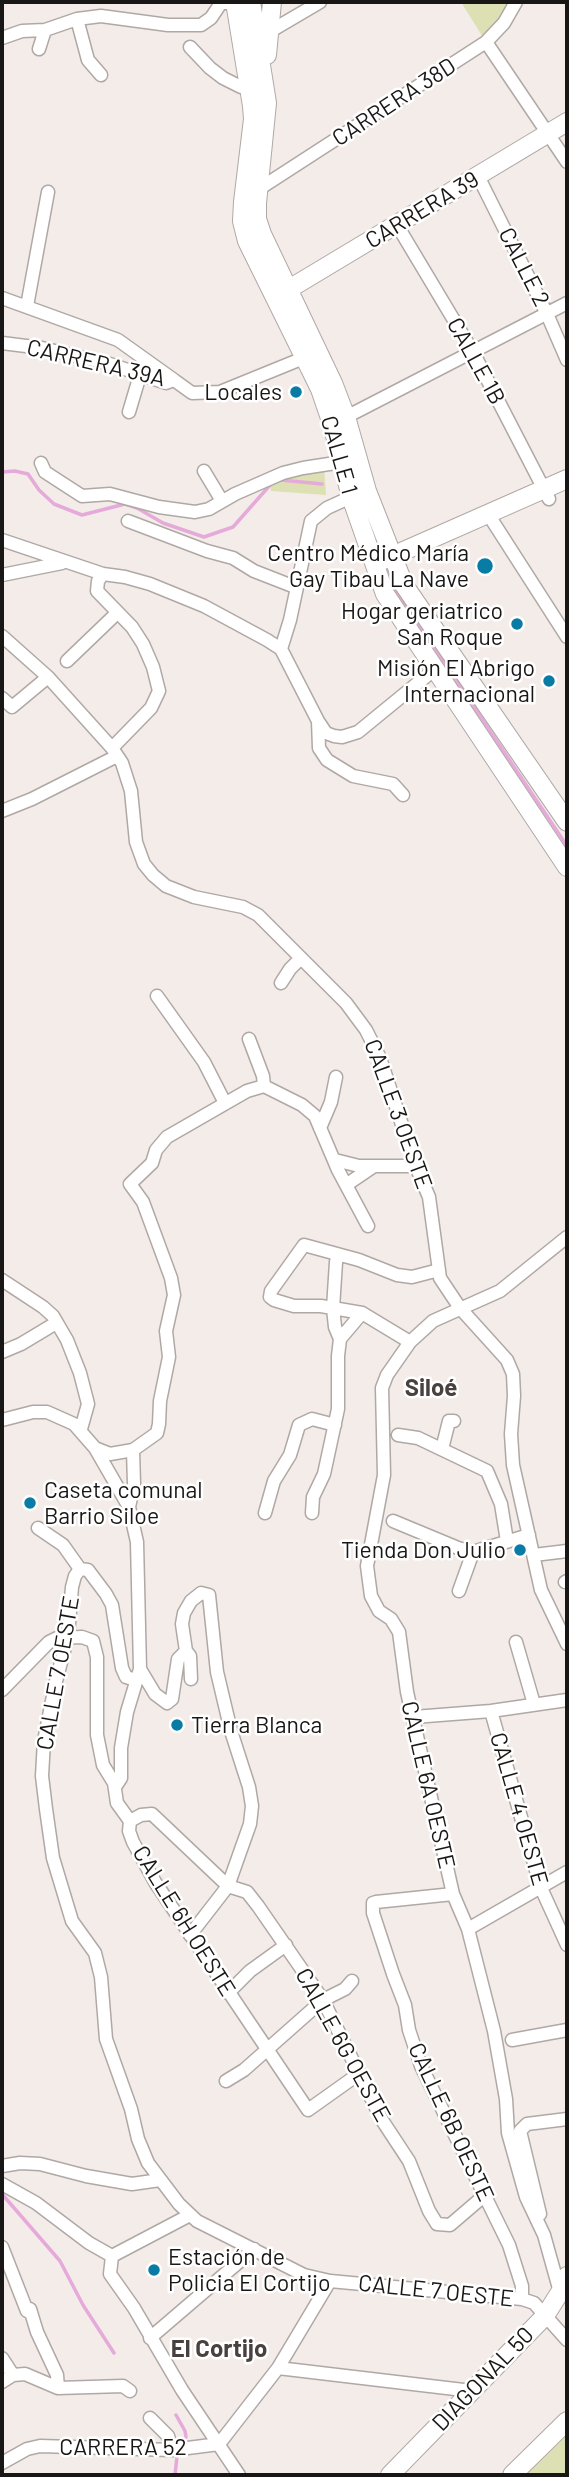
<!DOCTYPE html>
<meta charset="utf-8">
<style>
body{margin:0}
#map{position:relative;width:569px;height:2477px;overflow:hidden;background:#f4ece9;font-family:Barlow,sans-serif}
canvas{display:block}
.frame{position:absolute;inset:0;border:4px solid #191716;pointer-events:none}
</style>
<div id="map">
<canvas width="569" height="2477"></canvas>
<div class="frame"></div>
</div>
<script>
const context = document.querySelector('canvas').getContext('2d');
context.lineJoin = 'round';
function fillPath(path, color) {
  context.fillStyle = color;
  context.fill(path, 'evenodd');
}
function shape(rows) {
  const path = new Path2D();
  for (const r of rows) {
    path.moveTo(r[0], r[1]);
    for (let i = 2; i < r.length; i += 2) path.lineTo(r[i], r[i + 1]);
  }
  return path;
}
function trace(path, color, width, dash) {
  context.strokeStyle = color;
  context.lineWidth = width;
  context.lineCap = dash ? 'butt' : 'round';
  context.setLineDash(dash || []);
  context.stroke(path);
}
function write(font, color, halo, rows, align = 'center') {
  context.font = font + ' Barlow,sans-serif';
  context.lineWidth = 5;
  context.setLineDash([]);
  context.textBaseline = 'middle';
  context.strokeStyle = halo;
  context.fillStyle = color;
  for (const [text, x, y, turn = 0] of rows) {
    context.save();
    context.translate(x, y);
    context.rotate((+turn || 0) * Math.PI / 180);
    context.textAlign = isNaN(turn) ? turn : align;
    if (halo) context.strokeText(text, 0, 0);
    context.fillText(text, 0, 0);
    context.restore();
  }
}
fillPath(shape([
 [461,2,516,2,486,42],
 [324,467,326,495,271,491,270,480],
 [567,2421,567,2475,512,2475]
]), '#dce0b3');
trace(shape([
 [2,472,15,471,28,474,39,490,54,504,82,515,125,504,137,508,163,523,204,537,233,527,271,484],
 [281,480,322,484],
 [395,589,567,846],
 [2,2194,60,2261,83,2305,114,2353],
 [176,2415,185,2431,186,2437,182,2444],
 [175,2475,177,2456]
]), '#e5aad9', 3.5);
const street = shape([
 [77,19,88,60,101,75],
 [269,32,320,2],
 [2,38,22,31,45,30,77,19,101,16,168,25,201,25,211,18,221,3,235,3],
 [486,42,567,162],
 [190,47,210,68,223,78,241,87,250,87],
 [39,49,45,30],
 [478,176,547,314,567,360],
 [259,189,486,42,504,23,516,2],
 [397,225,473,352,549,499],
 [2,298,118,340,174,380],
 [27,306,48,192],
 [2,343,42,348,110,364,166,383,174,380,192,393,220,392,306,357],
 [129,412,140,375],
 [346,417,567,303],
 [41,463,45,472,82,496,110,494,159,507,195,512,209,509,235,494,283,473,303,468,342,462],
 [204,471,222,501],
 [488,514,567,637],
 [128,521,207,551,233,558,254,571,295,587],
 [2,540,103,574,125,577,150,584,204,606,267,640,281,649,318,721,326,733,334,736,342,737,358,732,435,669],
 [103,574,98,581,97,591,132,627,143,644,153,667,159,691,151,708,112,748],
 [2,575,62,563],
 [2,636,48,677,112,748,122,763,131,791,136,842,144,864,153,875,166,886,194,897,243,907,258,915,346,1003,366,1030,380,1058,415,1164,429,1197,440,1278,460,1308,507,1360,513,1374,514,1396,511,1434,513,1465,541,1590,567,1644],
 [281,649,290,620,311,521,327,508,351,497],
 [67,661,117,613],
 [2,698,12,707,48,677],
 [318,721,319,748,327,760,353,776,393,784,403,795],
 [2,811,32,799,117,756],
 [281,983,290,969,301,958],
 [157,996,204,1062,225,1103],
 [249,1039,263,1076,264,1086,302,1105,315,1116,338,1170,368,1226],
 [320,1128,331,1102,336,1077],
 [335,1160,359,1166,410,1166,415,1164],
 [346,1185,374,1166],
 [2,1280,43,1307,53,1316,67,1340,80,1373,88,1404,81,1429],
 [340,1339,362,1313],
 [410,1342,362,1313,321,1306,294,1306,274,1300,270,1297,271,1291,304,1245,359,1260,397,1275,412,1277,439,1270],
 [2,1352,21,1344,56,1323],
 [2,1420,33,1412,47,1412,74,1424,95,1448,110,1454,133,1450],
 [398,1435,418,1438,487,1471,501,1504,507,1541],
 [95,1448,129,1507,137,1542,140,1669,127,1712,121,1748,121,1778,115,1787],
 [442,1449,449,1421,454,1421],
 [129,1507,134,1484,133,1450,157,1433,159,1424,160,1401,169,1357,166,1331,174,1295,171,1278,143,1202,130,1184,152,1163,156,1150,167,1137,247,1091,264,1086],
 [265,1513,274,1481,290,1455,299,1425,312,1419,335,1425],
 [312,1513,313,1497,324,1474,338,1409,338,1356,340,1339,335,1327,333,1308,336,1262,338,1255],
 [393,1521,458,1548,473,1552,529,1535],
 [38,1528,63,1545,80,1569,88,1570,106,1594,112,1605,122,1668,126,1677,136,1680],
 [534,1555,567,1551],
 [80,1569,75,1576,72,1587,68,1636,56,1681,44,1741,42,1776,46,1809,53,1858,72,1921,95,1953,101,1977,106,2039,131,2109,138,2139,148,2163,179,2204,197,2221,304,2275,330,2281,522,2299,534,2303,567,2340],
 [565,1582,567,1581],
 [459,1591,473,1552],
 [516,1642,534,1704],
 [140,1669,155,1694,167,1703,172,1699,178,1659,186,1651],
 [2,1690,49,1642,57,1638,82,1637,93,1641,97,1657,97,1735,103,1765,114,1783,117,1803,130,1821,129,1831,133,1842,155,1882,308,2110,360,2073],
 [491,1711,541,1888,567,1945],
 [414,1717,491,1711,567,1700],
 [130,1821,141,1815,152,1814,228,1886,247,1892,258,1906,323,2000,382,2120,409,2161,429,2211,437,2224,450,2225,485,2195],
 [453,1894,376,1902,373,1903,373,1913,393,1974,405,2005,409,2030,421,2066,509,2245,522,2286,522,2299],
 [468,1929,567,1872],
 [190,1935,228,1886,250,1824,252,1806,249,1787,231,1731,217,1672,209,1595,201,1593,191,1601,184,1613,182,1624,186,1651,190,1656,191,1679],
 [228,1993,250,1971,286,1945],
 [512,2040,567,2030],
 [226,2081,244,2070,323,2000,345,1989,352,1981],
 [2,2166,20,2163,40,2164,86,2176,132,2184,160,2180],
 [2,2184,36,2203,89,2243,112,2256,110,2274,134,2308,182,2390,239,2475],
 [540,2214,520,2131,527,2124,567,2119],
 [2,2247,27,2311],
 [112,2256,190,2215],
 [562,2289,558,2285,544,2235,526,2197,508,2133,506,2099,494,2031,468,1929,453,1894,407,1692,399,1632,391,1619,379,1611,371,1596,367,1566,384,1475,382,1388,387,1375,410,1342,433,1321,500,1291,567,1237],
 [30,2309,37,2332,57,2375,58,2388],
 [150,2338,254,2249],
 [2,2358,13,2375],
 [278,2368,472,2391],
 [2,2382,13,2375,25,2374,58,2388,123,2386,130,2391],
 [150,2418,168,2436,172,2450],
 [2,2463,27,2449,40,2446,172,2450,219,2444,278,2368,330,2281]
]);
const secondary = shape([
 [235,2,252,106,253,119,243,202,242,221,247,241,320,389,332,424,351,497,385,594,567,867],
 [251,2,267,103,257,203,257,219,262,234,333,383,346,417,367,491,404,585,567,822],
 [267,55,272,2],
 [279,295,567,122],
 [381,561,567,479],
 [390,2475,545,2316,562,2289,567,2276],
 [512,2475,567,2421]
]);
trace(street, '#b0a8a5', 15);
trace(secondary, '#b0a8a5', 20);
trace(street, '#fff', 12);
trace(secondary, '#fff', 18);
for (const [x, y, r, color] of [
 [296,392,7,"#087ca4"],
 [485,566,9,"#087ca4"],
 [517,624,7,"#087ca4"],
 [549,681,7,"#087ca4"],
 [30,1503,7,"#087ca4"],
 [520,1550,7,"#087ca4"],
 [177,1725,7,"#087ca4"],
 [154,2270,7,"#087ca4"]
]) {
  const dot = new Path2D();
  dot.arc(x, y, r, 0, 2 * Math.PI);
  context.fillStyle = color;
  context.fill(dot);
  trace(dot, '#fff', 2.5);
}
write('23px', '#191716', '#fff', [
 ["CARRERA 38D",394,102,-33],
 ["CARRERA 39",422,210,-31],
 ["CALLE 2",524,267,63],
 ["CALLE 1B",476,361,61],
 ["CARRERA 39A",96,363,13],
 ["CALLE 1",339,455,74],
 ["CALLE 3 OESTE",398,1114,70],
 ["CALLE 7 OESTE",58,1673,-80],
 ["CALLE 6A OESTE",428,1785,77],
 ["CALLE 4 OESTE",519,1809,74],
 ["CALLE 6H OESTE",184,1921,58],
 ["CALLE 6G OESTE",343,2045,61],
 ["CALLE 6B OESTE",451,2122,65],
 ["CALLE 7 OESTE",436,2291,6],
 ["DIAGONAL 50",483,2379,-46],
 ["CARRERA 52",123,2447]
]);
write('23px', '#191716', '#fff', [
 ["Locales",282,392],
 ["Centro Médico María",469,553],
 ["Gay Tibau La Nave",469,579],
 ["Hogar geriatrico",503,611],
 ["San Roque",503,637],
 ["Misión El Abrigo",535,668],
 ["Internacional",535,694],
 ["Caseta comunal",44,1490,"left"],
 ["Barrio Siloe",44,1516,"left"],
 ["Tienda Don Julio",506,1550],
 ["Tierra Blanca",191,1725,"left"],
 ["Estación de",168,2257,"left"],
 ["Policia El Cortijo",168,2283,"left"]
], 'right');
write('bold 24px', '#48413f', '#fff', [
 ["Siloé",431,1388],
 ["El Cortijo",219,2349]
]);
</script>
